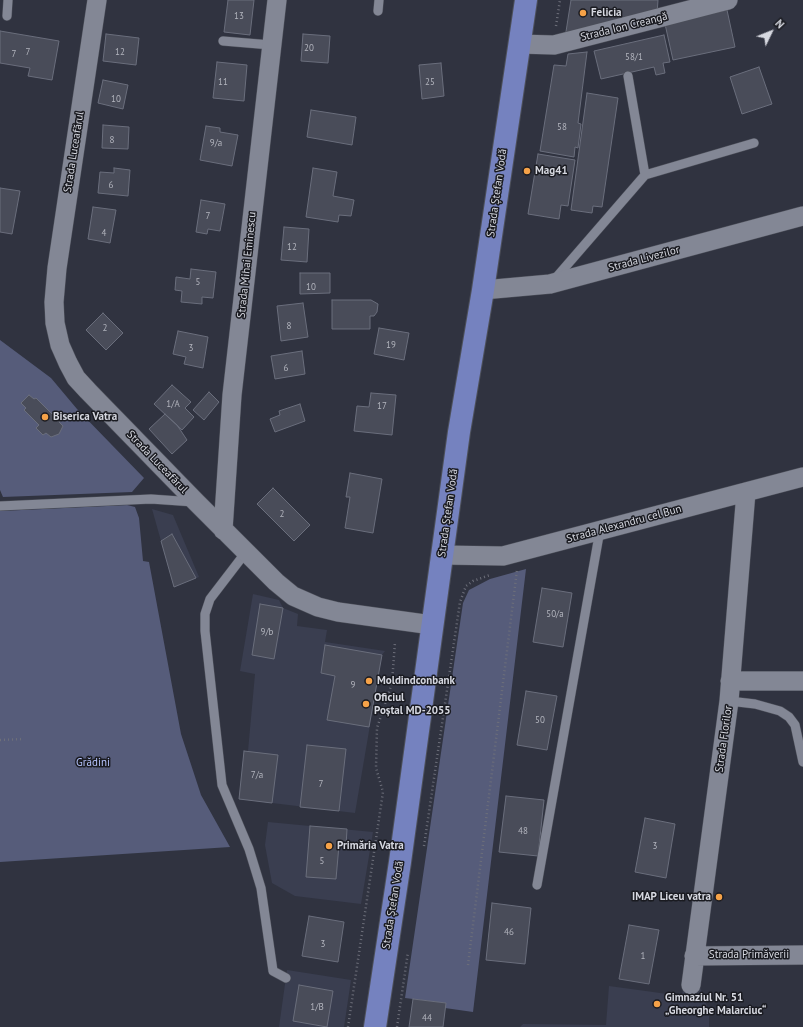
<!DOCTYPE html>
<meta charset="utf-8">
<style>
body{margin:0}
#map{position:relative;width:803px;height:1027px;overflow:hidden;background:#303340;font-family:"PT Sans",sans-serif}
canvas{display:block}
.north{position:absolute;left:751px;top:12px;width:40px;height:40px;-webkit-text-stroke:3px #1a1b21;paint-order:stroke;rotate:47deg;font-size:11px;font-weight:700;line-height:16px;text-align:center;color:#d6d8e0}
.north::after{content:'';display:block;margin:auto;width:14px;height:18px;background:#d6d8e0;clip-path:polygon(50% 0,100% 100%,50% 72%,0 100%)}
</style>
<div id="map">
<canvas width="803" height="1027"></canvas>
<div class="north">N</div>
</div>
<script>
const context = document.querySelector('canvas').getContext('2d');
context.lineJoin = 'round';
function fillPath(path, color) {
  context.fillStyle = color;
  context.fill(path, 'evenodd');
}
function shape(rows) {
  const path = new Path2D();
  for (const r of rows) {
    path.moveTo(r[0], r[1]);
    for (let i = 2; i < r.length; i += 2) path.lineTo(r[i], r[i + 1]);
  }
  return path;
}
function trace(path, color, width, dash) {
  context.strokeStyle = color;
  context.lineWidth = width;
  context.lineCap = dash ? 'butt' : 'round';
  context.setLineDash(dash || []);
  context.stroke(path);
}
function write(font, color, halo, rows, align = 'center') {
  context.font = font + ' "PT Sans",sans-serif';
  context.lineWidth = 3;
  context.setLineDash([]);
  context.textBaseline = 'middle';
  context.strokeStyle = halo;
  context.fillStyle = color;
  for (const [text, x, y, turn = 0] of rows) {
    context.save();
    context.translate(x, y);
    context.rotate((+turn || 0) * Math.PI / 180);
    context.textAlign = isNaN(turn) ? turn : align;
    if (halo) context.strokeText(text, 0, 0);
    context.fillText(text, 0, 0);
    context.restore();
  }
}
fillPath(shape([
 [152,509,173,515,199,577,174,587],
 [253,594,279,600,283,608,298,614,297,626,327,630,325,642,385,651,382,655,355,813,239,799,244,751,248,751,255,674,240,671],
 [268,822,373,832,361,904,295,896,272,883,265,845],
 [287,970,351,980,344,1027,279,1027],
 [684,983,700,987,709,1012,709,1027,520,1027,523,1024,606,1025,609,986,682,996]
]), '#3a3e50');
fillPath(shape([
 [0,340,51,378,77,409,144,478,132,492,3,497,0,490],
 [127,505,135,507,139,518,143,561,149,562,181,734,201,795,230,847,0,862,0,511],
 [526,569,473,1012,445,1008,445,1003,405,998,463,603,469,590,490,579]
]), '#565c7a');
const building = shape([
 [228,0,254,0,250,35,224,32,228,0],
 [571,0,658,0,657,14,565,38,571,0],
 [727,10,735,47,673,60,665,24,727,10],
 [0,31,59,41,52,80,28,76,30,68,0,63,0,31],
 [106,34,139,38,136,65,103,61,106,34],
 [303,34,330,36,328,63,301,61,303,34],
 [664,35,670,62,663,63,665,73,656,75,654,67,601,79,594,51,664,35],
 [587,52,578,123,581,124,578,148,575,147,574,157,540,151,554,65,566,66,568,54,587,52],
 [217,62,247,65,244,101,213,98,217,62],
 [441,63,444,96,422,99,419,65,441,63],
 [759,67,772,104,742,114,730,77,759,67],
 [103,80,128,85,123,109,98,103,103,80],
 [587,93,618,98,602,207,593,206,592,213,571,210,587,93],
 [311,110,356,117,352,145,307,137,311,110],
 [103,125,129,127,128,149,102,148,103,125],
 [206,126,220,128,220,132,238,135,232,166,200,160,206,126],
 [538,154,575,160,568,206,561,205,559,219,528,214,538,154],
 [114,168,130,170,128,196,98,193,100,172,114,173,114,168],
 [313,168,337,172,333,196,354,200,351,216,339,215,338,222,306,217,313,168],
 [0,188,20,191,12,234,0,232,0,188],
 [201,200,225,204,220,231,208,229,207,234,196,232,201,200],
 [93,207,116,210,110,243,88,239,93,207],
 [284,227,309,229,307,262,281,260,284,227],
 [191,269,216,272,213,298,202,297,202,304,181,302,182,291,175,290,176,277,190,279,191,269],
 [300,273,330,273,330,293,300,294,300,273],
 [332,300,371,300,378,304,377,312,374,316,370,316,370,329,332,329,332,300],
 [303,303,308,337,281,341,277,306,303,303],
 [103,313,123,333,106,350,86,330,103,313],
 [379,328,409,333,404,360,374,354,379,328],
 [178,331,208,337,203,368,184,364,186,357,173,354,178,331],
 [302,351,305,374,275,379,271,356,302,351],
 [172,385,191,402,185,408,194,417,182,430,154,404,172,385],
 [209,392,219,402,204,420,193,410,209,392],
 [371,393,396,395,392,435,354,431,357,406,369,407,371,393],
 [29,395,34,399,36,398,52,414,54,412,62,420,59,422,63,426,59,434,51,437,46,433,43,435,36,428,39,425,24,410,26,408,21,403,29,395],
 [300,404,305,421,275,432,270,419,280,415,279,411,300,404],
 [165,414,177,425,187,440,172,454,149,429,165,414],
 [350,473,382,479,373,533,345,528,350,497,346,497,350,473],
 [273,488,310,525,294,541,257,504,273,488],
 [172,534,196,578,174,587,161,541,172,534],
 [542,588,572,593,563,647,533,642,542,588],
 [260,604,283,608,274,659,252,655,260,604],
 [325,645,382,655,369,727,327,720,335,676,321,673,325,645],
 [526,691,557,696,547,750,517,745,526,691],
 [307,745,346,749,339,811,300,807,307,745],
 [244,751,278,755,272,803,239,799,244,751],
 [506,796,544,800,538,856,499,852,506,796],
 [645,818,675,824,666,878,635,872,645,818],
 [310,826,347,829,346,846,339,845,336,879,306,877,310,826],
 [492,903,531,908,525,964,486,960,492,903],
 [309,916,344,922,338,962,302,956,309,916],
 [629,925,659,930,649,984,619,979,629,925],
 [299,985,333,991,327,1027,293,1021,299,985],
 [413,999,446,1003,443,1027,409,1027,413,999]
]);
fillPath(building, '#494c59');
trace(building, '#6a6e7c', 1);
const lane = shape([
 [378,11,379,0],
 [7,16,8,0],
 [223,41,271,45],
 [628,76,645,175],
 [554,280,645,175,754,143],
 [0,506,151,499,194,502],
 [246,552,210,599,205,614,205,631,222,785,249,849,261,888,273,971,286,978],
 [729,701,755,704,780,711,789,717,795,725,803,762],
 [537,885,600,530]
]);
const street = shape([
 [97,0,57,268,54,302,55,323,60,345,68,363,76,378,88,391,196,502,276,582,293,596,318,607,338,612,432,625],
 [519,44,554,45,728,0],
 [483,290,550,284,803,216],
 [223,530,232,395,277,0],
 [443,555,503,556,803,477],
 [730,681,803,681],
 [694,956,803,955],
 [691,985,729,701,746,492]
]);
const highway = shape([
 [375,1027,400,862,459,432,483,290,526,0]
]);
trace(lane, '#4d505a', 10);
trace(street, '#4d505a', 20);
trace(highway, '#4d505a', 24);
trace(shape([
 [556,26,560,0],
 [0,740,23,739],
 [424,846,460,602,466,586,473,581,490,575],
 [468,965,517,570],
 [348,1027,383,792,376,768,377,728,392,683,395,642],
 [397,1027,408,952]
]), '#6d6f7a', 2.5, [1, 3]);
trace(lane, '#838795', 9);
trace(street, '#838795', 19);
trace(highway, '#7582bf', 22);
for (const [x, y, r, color] of [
 [583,13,4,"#f6a248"],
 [527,171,4,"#f6a248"],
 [45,417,4,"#f6a248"],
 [369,681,4,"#f6a248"],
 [366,704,4,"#f6a248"],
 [329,846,4,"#f6a248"],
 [719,897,4,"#f6a248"],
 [657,1004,4,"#f6a248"]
]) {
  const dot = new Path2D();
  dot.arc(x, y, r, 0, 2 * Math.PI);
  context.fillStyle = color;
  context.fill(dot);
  trace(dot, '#1a1b21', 1.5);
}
write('9px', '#b3b5be', null, [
 ["13",239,16],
 ["20",309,48],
 ["7",28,52],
 ["12",120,52],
 ["7",14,54],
 ["58/1",634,57],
 ["11",223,82],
 ["25",430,82],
 ["10",116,99],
 ["58",562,127],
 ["8",112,140],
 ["9/a",216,143],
 ["6",111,185],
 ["7",208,216],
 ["4",104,233],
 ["12",292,247],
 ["5",198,282],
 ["10",311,287],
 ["8",289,326],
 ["2",105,328],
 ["19",391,345],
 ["3",191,348],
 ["6",286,368],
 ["1/A",173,404],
 ["17",382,406],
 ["2",282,514],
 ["50/a",555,614],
 ["9/b",267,632],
 ["9",353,685],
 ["50",540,720],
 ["7/a",257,775],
 ["7",321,784],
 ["48",523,831],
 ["3",655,846],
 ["5",322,861],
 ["46",509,932],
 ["3",323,944],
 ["1",643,956],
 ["1/B",317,1007],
 ["44",427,1018]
]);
write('bold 11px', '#d6d8e0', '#1a1b21', [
 ["Felicia",591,13],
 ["Mag41",535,171],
 ["Biserica Vatra",53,417],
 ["Moldindconbank",377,681],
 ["Oficiul",374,698],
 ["Poștal MD-2055",374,711],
 ["Primăria Vatra",337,846],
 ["IMAP Liceu vatra",711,897,"right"],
 ["Gimnaziul Nr. 51",665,998],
 ["„Gheorghe Malarciuc“",665,1011]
], 'left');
write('11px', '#d6d8e0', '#1a1b21', [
 ["Strada Ion Creangă",624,27,-14],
 ["Strada Luceafărul",74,152,-81],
 ["Strada Ștefan Vodă",497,193,-82],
 ["Strada Livezilor",644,259,-15],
 ["Strada Mihai Eminescu",247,265,-84],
 ["Strada Luceafărul",157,462,46],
 ["Strada Ștefan Vodă",448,513,-82],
 ["Strada Alexandru cel Bun",624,524,-15],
 ["Strada Florilor",724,739,-82],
 ["Strada Ștefan Vodă",393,905,-81],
 ["Strada Primăverii",749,955]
]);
write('11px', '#b5c3fd', '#1a1b21', [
 ["Grădini",93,763]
]);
</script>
